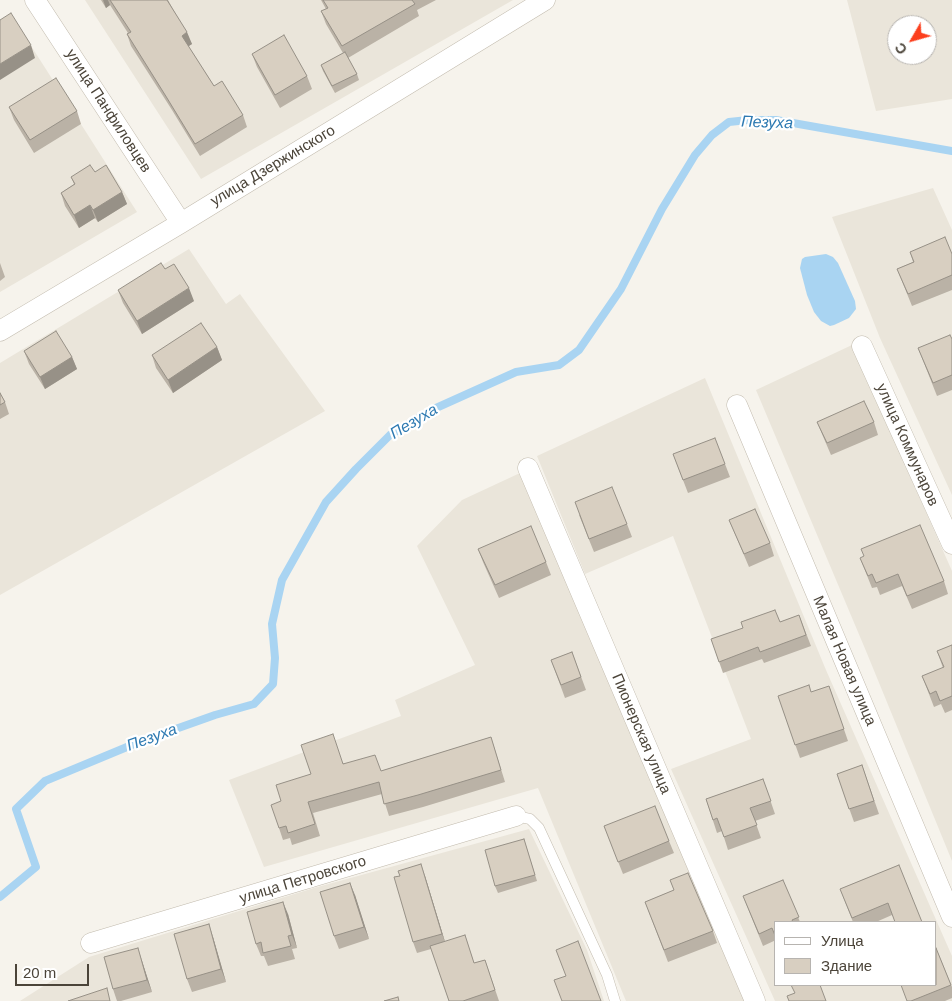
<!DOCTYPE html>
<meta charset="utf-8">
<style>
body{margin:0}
#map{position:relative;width:952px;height:1001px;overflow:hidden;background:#f6f3ec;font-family:Arial,sans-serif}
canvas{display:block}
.legend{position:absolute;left:774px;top:921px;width:162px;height:65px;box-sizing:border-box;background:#fff;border:1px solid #b7b4b0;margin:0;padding:6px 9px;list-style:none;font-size:15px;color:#4b4439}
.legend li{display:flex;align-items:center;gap:10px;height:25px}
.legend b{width:25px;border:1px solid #b7b4b0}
.north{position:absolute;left:887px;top:15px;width:50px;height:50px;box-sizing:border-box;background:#fff;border:1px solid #b7b4b0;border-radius:50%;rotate:232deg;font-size:14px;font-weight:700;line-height:20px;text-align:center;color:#4b4439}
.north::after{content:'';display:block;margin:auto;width:18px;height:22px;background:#fc3f1d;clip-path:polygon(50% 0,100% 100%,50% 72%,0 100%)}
.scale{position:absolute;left:15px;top:964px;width:74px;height:22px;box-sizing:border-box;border:2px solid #4b4439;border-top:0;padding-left:6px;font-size:15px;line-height:18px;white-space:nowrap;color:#4b4439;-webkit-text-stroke:4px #fff;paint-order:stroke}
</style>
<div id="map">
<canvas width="952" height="1001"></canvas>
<ul class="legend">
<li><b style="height:6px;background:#fff"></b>Улица</li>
<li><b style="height:14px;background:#d8cfc1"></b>Здание</li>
</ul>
<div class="north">С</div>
<div class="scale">20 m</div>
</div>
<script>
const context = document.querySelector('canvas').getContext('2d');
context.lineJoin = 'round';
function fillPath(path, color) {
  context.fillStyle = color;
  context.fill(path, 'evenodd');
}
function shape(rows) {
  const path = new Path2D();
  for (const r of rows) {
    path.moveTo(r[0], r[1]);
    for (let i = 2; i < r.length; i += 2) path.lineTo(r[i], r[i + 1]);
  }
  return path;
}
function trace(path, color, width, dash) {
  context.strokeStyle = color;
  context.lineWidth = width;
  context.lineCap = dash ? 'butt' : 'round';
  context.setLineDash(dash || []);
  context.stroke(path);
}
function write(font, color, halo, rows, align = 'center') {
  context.font = font + ' Arial,sans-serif';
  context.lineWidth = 4.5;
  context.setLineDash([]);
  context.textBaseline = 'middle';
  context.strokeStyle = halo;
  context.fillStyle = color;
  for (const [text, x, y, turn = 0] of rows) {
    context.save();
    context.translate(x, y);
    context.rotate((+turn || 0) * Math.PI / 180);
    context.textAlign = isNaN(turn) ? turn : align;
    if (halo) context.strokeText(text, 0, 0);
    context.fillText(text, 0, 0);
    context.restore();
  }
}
fillPath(shape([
 [85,0,513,0,201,179],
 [847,0,952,0,952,99,876,111],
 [897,25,927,25,927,55,897,55],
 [12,16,137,212,0,292,0,23],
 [933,188,952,230,952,495,880,338,832,217],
 [189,249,226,304,240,294,325,411,0,595,0,363],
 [852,345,952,571,952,861,866,651,756,390],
 [705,378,826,670,952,956,952,1001,775,1001,671,769,751,739,673,536,585,574,537,456],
 [776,922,936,922,936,985,776,985],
 [520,473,745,1001,626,1001,538,788,264,867,229,780,401,716,395,700,475,665,417,546,462,500],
 [529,829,587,950,604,1001,20,1001,89,957,314,888]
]), '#eae5da');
fillPath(shape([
 [826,254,833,257,838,263,855,301,856,309,849,318,834,325,830,326,821,321,814,312,807,295,800,268,802,259,805,257]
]), '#a9d4f2');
trace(shape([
 [0,897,36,867,16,809,45,781,139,742,215,715,254,704,273,684,275,658,272,624,282,580,326,502,356,469,390,435,436,408,516,372,559,365,579,350,621,289,662,209,695,155,712,135,729,122,748,120,776,120,952,151]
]), '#a9d4f2', 8);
const lane = shape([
 [516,816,530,819,539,828,607,975,615,1001]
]);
const street = shape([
 [35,0,181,223],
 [0,331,181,223,545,0],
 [862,346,952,544],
 [737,405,952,917],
 [528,468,755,1001],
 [91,943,516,816]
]);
trace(lane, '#c2bbae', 11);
trace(street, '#c2bbae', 21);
trace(lane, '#fff', 10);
trace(street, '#fff', 20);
fillPath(shape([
 [101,0,168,0,192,44,188,46,214,86,243,115,247,127,200,156,172,110,131,46,127,34,128,33,110,5,106,8],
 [321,0,436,0,417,10,419,16,348,58,357,74,359,80,335,93,323,71,321,65,343,53,326,24,321,11,326,9],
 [252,54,307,76,312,89,280,108,257,67],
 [9,107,77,111,81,124,34,153,14,120],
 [95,172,122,192,127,204,98,222,95,218,79,228,65,206,61,193,74,184,71,177],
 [910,252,952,254,952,290,912,306,897,269,913,262],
 [0,263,5,277,0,281],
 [118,290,194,301,142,334,123,303],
 [952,339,952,390,937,396,918,348],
 [217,347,222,360,173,393,156,368,152,355],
 [24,351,72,357,77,369,45,389,29,364],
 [0,393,5,402,9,414,0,419],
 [817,422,874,422,878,435,831,455,822,434],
 [673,454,725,464,730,477,688,493],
 [579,515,627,524,632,537,594,552],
 [729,520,770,543,774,556,749,567],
 [478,549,546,562,551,575,499,598,483,562],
 [860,558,944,581,948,594,912,609,902,586,880,595,877,587,872,588],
 [799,615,811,646,764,663,762,659,723,673,711,639,780,622],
 [952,645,952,710,945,713,941,704,934,707,922,676,943,668,937,651],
 [572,652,586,690,565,698,551,660],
 [829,686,848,741,800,758,778,696,812,692],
 [491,737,505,782,423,807,389,816,382,794,313,813,320,836,292,845,290,838,283,840,279,828,281,801,344,763,381,771],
 [862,765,879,814,854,822,837,774],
 [763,779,775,814,755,821,761,838,728,850,722,831,717,833,706,799],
 [604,826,669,841,674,853,623,874],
 [524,839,537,881,498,893,495,886],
 [899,865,892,915,876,922,853,922,840,889],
 [425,876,445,942,465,935,474,963,485,960,499,1001,449,1001,431,949,417,953,413,942],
 [670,880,713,931,717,943,668,962,645,902,674,890],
 [783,880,800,922,776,922,776,940,763,946,743,896],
 [355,895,369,939,339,949,334,936],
 [288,914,297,948,292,949,295,959,268,966,264,956,261,956,256,944],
 [213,937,226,982,192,992,187,979],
 [936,948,952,987,952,998,945,1001,907,1001],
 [142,961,152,992,121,1001,117,1001,113,989]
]), '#bab2a6');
fillPath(shape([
 [103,0,108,0,110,5,106,8],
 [187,32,192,44,186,48,182,36],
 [31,45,35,58,0,80,0,64],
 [122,192,127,204,98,222,93,210],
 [90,205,95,218,79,228,74,215],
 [189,288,194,301,142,334,137,321],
 [217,347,222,360,173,393,168,380],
 [72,357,77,369,45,389,40,377],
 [421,864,425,876,446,945,442,934],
 [350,883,355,895,369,939,364,927],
 [283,902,288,914,297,948,292,935],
 [209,924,213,937,226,982,221,969],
 [138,948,142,961,152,992,147,980]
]), '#979187');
const building = shape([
 [110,0,167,0,187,32,182,36,214,86,222,81,243,115,195,144,167,98,127,34,131,32,110,0],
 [323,0,412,0,415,4,342,46,321,11,328,8,323,0],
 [11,13,31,45,0,64,0,20,11,13],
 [284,35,307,76,275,95,252,54,284,35],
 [345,52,357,74,332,86,321,65,345,52],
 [56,78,77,111,30,140,9,107,56,78],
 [90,165,95,172,106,165,122,192,93,210,90,205,74,215,61,193,75,184,71,177,90,165],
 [945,237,952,254,952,275,908,294,897,269,914,262,910,252,945,237],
 [161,263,165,269,174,264,189,288,137,321,118,290,161,263],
 [201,323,217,347,168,380,152,355,201,323],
 [56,331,72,357,40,377,24,351,56,331],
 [950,335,952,339,952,375,933,383,918,348,950,335],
 [0,393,5,402,0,405,0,393],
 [864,401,874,422,827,443,817,422,864,401],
 [715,438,725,464,683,480,673,454,715,438],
 [612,487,627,524,589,539,575,502,612,487],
 [755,509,770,543,744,554,729,520,755,509],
 [920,525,944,581,907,596,898,574,876,583,872,574,868,576,860,558,864,556,861,549,920,525],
 [531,526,546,562,495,585,478,549,531,526],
 [775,610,780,622,799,615,806,635,760,652,758,647,719,662,711,639,743,628,741,622,775,610],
 [952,645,952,696,940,701,936,691,930,694,922,676,944,667,937,651,952,645],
 [572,652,581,677,561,685,551,660,572,652],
 [809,685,811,692,829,686,844,729,795,745,778,696,809,685],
 [333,734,343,764,375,755,381,771,491,737,501,770,418,795,384,804,379,782,308,802,315,824,288,833,286,826,279,828,271,805,281,801,276,785,311,774,301,745,333,734],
 [862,765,874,801,849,809,837,774,862,765],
 [763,779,771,801,750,808,757,825,724,837,717,818,713,820,706,799,763,779],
 [655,806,669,841,618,862,604,826,655,806],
 [524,839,535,875,495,886,485,850,524,839],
 [421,864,442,934,413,942,394,877,400,876,398,871,421,864],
 [899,865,922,922,895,922,888,903,852,918,840,889,899,865],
 [688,873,713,931,664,950,645,902,674,890,670,880,688,873],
 [783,880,799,917,792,920,793,922,776,922,776,938,772,928,759,934,743,896,783,880],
 [350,883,364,927,334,936,320,892,350,883],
 [283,902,292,935,288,936,291,946,263,953,261,942,256,944,247,912,283,902],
 [209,924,221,969,187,979,174,934,209,924],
 [465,935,474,963,485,960,495,990,463,1001,449,1001,430,946,465,935],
 [578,941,601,1001,562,1001,554,980,566,976,556,950,578,941],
 [138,948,147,980,113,989,104,957,138,948],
 [936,948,951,985,911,1001,907,1001,901,985,936,985,936,948],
 [791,985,820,985,826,1001,789,1001,787,996,795,993,791,985],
 [107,988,110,1001,68,1001,107,988],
 [398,997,399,1001,384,1001,398,997]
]);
fillPath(building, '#d8cfc1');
trace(building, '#979187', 1);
write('15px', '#4b4439', '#fff', [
 ["улица Панфиловцев",108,111,57],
 ["улица Дзержинского",273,166,-31],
 ["улица Коммунаров",907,445,66],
 ["Малая Новая улица",844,661,67],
 ["Пионерская улица",641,734,67],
 ["улица Петровского",303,880,-17]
]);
write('italic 16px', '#2e7ab2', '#fff', [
 ["Пезуха",767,123,2],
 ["Пезуха",414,422,-31],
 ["Пезуха",152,738,-20]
]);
</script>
